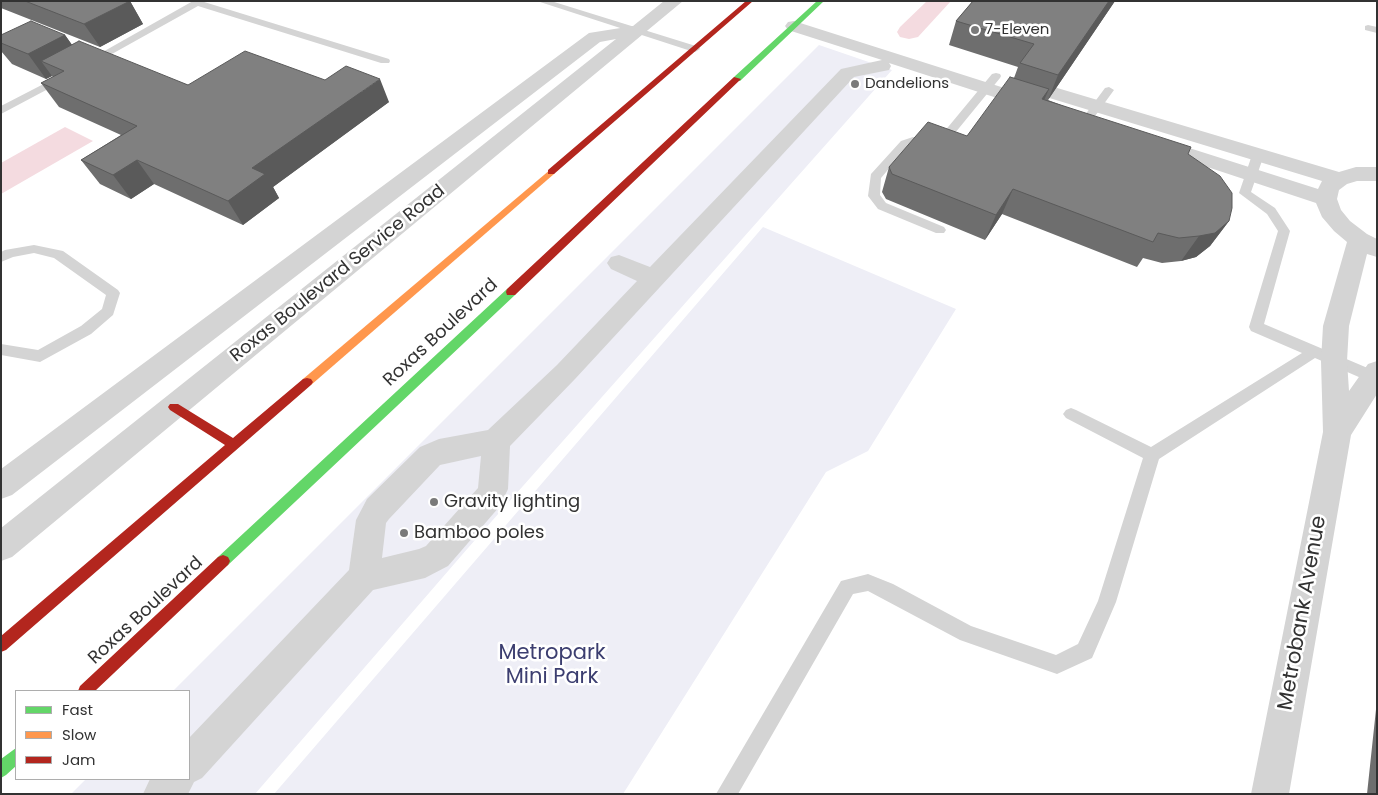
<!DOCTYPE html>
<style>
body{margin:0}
#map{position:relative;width:1378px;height:795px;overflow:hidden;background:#fff;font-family:Poppins,sans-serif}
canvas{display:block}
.frame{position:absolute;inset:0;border:2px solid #323232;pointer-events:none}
.legend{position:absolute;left:15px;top:690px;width:175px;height:90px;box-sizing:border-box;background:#fff;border:1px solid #adadad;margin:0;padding:6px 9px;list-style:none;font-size:15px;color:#323232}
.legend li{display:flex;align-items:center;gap:10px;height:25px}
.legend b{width:25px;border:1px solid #adadad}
</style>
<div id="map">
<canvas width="1378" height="795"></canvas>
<div class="frame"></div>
<ul class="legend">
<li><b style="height:6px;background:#63d668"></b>Fast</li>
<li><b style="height:6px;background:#ff974d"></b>Slow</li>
<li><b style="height:6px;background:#b3261e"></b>Jam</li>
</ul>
</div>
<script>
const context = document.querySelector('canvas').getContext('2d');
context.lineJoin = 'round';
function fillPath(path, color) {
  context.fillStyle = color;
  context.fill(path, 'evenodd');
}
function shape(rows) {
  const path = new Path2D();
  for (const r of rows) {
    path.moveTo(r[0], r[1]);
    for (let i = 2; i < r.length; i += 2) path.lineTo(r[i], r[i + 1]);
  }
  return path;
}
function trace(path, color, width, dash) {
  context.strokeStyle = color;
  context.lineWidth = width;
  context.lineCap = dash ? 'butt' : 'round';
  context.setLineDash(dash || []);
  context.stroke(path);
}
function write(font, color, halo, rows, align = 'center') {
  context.font = font + ' Poppins,sans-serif';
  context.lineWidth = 5;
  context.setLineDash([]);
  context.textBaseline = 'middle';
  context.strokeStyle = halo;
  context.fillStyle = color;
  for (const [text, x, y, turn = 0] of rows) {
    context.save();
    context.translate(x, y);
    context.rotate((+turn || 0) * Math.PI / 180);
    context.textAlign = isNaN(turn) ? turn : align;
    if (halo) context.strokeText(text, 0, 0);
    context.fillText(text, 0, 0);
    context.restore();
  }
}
fillPath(shape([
 [819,45,892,70,468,548,255,794,71,794,86,779,189,779,189,691,173,691],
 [763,227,956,309,868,451,826,472,623,794,274,794]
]), '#eeeef6');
fillPath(shape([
 [65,127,93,141,1,194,1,163]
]), '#f4dbe0');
fillPath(shape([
 [927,1,951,1,918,37,909,39,900,37,897,32,900,27,927,1]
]), '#f4dbe0');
fillPath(shape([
 [193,1,201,1,389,59,390,61,389,63,381,63,198,6,94,64,90,65,85,62,193,1],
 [537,1,551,1,699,47,700,49,695,52,691,51,537,1],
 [1368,25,1377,27,1377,33,1365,30,1365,26,1368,25],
 [996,73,1000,74,1001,76,1000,78,946,144,914,143,909,145,881,178,880,195,886,203,944,227,946,230,944,233,936,233,878,209,868,196,871,174,901,141,913,137,939,138,992,74,996,73],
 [61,75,66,78,65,80,1,114,1,106,61,75],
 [1109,87,1114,90,1090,123,1082,123,1081,121,1082,119,1105,88,1109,87],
 [1258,151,1264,155,1251,192,1275,208,1290,231,1264,324,1377,372,1377,382,1368,381,1315,358,1159,459,1116,602,1092,658,1057,674,960,640,868,591,853,594,738,794,716,794,841,581,868,574,893,584,971,626,1056,655,1078,644,1098,601,1143,458,1066,418,1063,414,1066,410,1071,408,1076,410,1151,447,1302,353,1251,331,1249,327,1278,231,1267,214,1239,193,1252,155,1258,151],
 [34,245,63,251,118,290,120,293,113,315,91,334,40,362,1,355,1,344,38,350,81,326,102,309,106,295,54,258,34,253,13,257,1,262,1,252,5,250,34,245]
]), '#d4d4d4');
fillPath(shape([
 [664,1,683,1,12,557,1,561,1,528,616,39,600,42,12,495,1,499,1,469,589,33,633,26,664,1],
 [794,21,1042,100,1045,104,1042,108,1035,110,1028,108,889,63,891,66,889,70,854,77,575,379,510,446,508,489,500,506,448,566,425,578,373,590,202,778,194,782,188,794,143,794,150,779,189,779,189,738,349,570,356,520,367,499,420,447,439,439,488,430,557,365,637,281,611,269,607,263,611,257,619,255,650,267,841,69,882,60,788,30,785,26,788,22,794,21],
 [481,456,478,488,426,546,419,549,382,558,386,523,389,519,440,465,481,456],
 [1017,76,1339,172,1356,167,1377,167,1377,181,1357,181,1347,184,1339,190,1337,199,1341,210,1350,221,1367,234,1377,239,1377,257,1367,254,1349,326,1347,361,1349,391,1368,364,1377,361,1377,394,1351,435,1289,794,1251,794,1323,432,1321,361,1323,326,1347,242,1334,231,1322,217,1316,203,1147,147,1144,143,1147,139,1154,137,1161,139,1318,189,1322,181,1010,86,1007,82,1010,78,1017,76]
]), '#d4d4d4');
fillPath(shape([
 [817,1,824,1,740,81,734,81,734,77,817,1],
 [511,288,516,292,515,295,228,565,223,567,218,565,216,561,218,557,507,289,511,288],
 [16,748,16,766,6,775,1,778,1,759,16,748]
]), '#63d668');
fillPath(shape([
 [551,169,555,172,554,174,311,385,303,385,301,382,303,379,551,169]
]), '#ff974d');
fillPath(shape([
 [746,1,753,1,554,174,548,174,548,170,746,1],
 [734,77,741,79,515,295,507,295,506,292,507,289,734,77],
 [307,378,311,379,313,382,311,385,6,650,1,652,1,636,225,445,170,410,168,407,170,404,178,404,233,438,303,379,307,378],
 [223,555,228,557,230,561,228,565,95,691,78,691,80,686,218,557,223,555]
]), '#b3261e');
fillPath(shape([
 [1,1,130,1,143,24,100,47,1,8],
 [973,1,1115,1,1048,100,1188,154,1229,221,1210,246,1196,257,1181,261,1162,263,1143,258,1137,267,1002,214,985,240,886,199,882,192,889,167,967,136,1014,78,1018,67,949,45,956,21],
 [1,35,65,35,72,45,188,85,325,80,389,102,273,187,279,198,243,225,154,184,131,199,100,184,81,160,121,135,59,107,41,83,53,77,52,76,46,79,12,64,1,51],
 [1377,700,1377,794,1367,794]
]), '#6e6e6e');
fillPath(shape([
 [130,1,143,24,100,47,84,24],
 [1109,1,1115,1,1048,100,1058,75],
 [65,35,82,59,41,61,52,76,46,79,28,54],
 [380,79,389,102,273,187,279,198,243,225,228,201,252,168],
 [1049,89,1038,114,1042,99],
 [137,160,154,184,131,199,113,175],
 [1013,189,1002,214,985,240,996,215],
 [1229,221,1210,246,1196,257,1181,261,1199,236]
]), '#5a5a5a');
const building = shape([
 [25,1,130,1,84,24,25,1],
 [973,1,1109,1,1058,75,1020,63,1034,44,956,21,973,1],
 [31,21,65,35,28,54,1,43,1,35,31,21],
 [79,41,188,85,245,51,325,80,346,66,380,79,252,168,265,174,228,201,137,160,113,175,81,160,137,126,41,83,64,71,41,61,79,41],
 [1010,77,1049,89,1042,99,1191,147,1188,154,1220,176,1232,193,1232,208,1229,221,1215,233,1199,236,1179,238,1158,233,1153,242,1013,189,996,215,892,174,889,167,928,122,967,136,1010,77]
]);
fillPath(building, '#808080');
trace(building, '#5a5a5a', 1);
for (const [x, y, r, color] of [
 [975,30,5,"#7a7a7a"],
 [855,84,5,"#7a7a7a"],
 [434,502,5,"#7a7a7a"],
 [404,533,5,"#7a7a7a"]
]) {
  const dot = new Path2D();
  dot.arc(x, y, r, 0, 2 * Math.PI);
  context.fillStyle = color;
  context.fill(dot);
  trace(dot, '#fff', 2);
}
write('15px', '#323232', '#fff', [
 ["7-Eleven",985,30],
 ["Dandelions",865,84]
], 'left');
write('18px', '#323232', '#fff', [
 ["Roxas Boulevard Service Road",338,274,-39],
 ["Roxas Boulevard",441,333,-43],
 ["Roxas Boulevard",146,611,-43]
]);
write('18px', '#323232', '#fff', [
 ["Gravity lighting",444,502],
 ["Bamboo poles",414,533]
], 'left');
write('21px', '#323232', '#fff', [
 ["Metrobank Avenue",1303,613,-80]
]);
write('21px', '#3c3e70', '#fff', [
 ["Metropark",552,654],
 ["Mini Park",552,678]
]);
</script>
